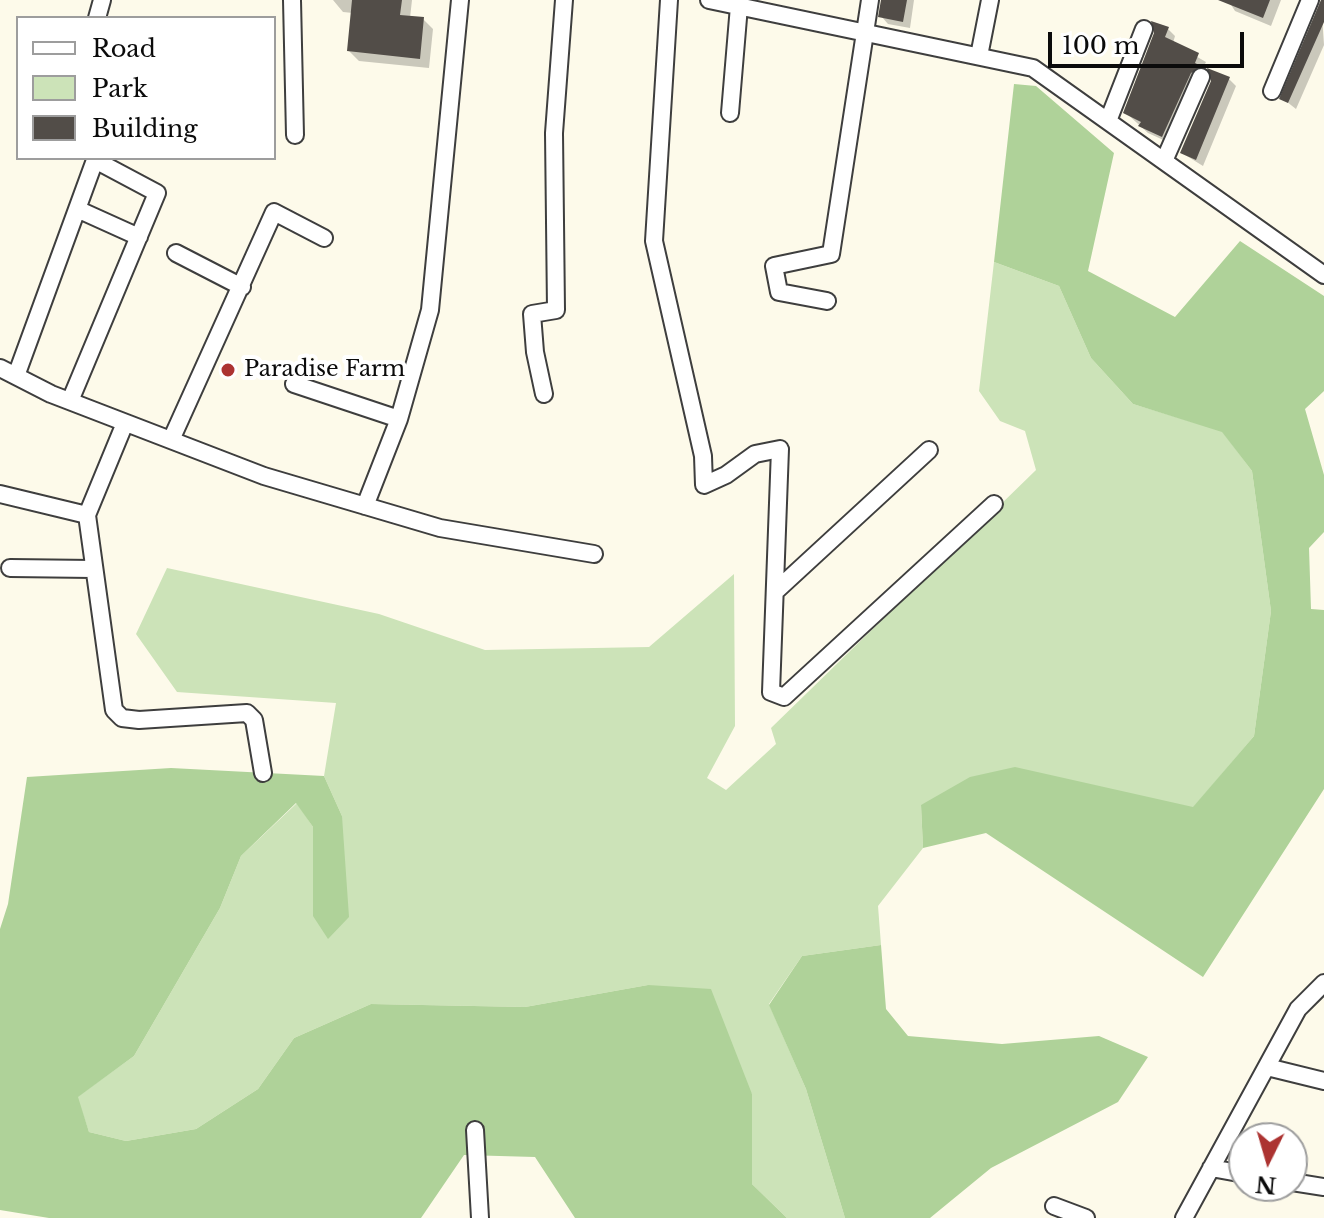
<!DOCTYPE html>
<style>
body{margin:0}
#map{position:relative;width:1324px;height:1218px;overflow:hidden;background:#fdfaea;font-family:"Libre Baskerville",serif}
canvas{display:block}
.legend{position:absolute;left:16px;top:16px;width:260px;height:144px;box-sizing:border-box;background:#fff;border:2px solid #9d9d9d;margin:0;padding:10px 14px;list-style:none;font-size:24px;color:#0b0b0b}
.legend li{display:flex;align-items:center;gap:16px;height:40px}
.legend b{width:40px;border:2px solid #9d9d9d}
.north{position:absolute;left:1228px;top:1122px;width:80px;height:80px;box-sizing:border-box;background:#fff;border:2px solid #9d9d9d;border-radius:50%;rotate:185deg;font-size:22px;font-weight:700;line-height:32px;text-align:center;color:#0b0b0b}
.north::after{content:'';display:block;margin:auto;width:28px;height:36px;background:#ac3331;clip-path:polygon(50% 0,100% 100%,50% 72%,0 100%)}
.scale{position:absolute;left:1048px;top:32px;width:196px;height:36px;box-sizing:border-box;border:4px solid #0b0b0b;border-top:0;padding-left:10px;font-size:24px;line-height:28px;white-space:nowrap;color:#0b0b0b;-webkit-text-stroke:6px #fff;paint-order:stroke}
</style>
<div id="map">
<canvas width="1324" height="1218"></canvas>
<ul class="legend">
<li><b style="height:10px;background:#fff"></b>Road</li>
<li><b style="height:22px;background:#cce3b8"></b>Park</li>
<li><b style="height:22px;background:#524d48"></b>Building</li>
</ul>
<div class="north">N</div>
<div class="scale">100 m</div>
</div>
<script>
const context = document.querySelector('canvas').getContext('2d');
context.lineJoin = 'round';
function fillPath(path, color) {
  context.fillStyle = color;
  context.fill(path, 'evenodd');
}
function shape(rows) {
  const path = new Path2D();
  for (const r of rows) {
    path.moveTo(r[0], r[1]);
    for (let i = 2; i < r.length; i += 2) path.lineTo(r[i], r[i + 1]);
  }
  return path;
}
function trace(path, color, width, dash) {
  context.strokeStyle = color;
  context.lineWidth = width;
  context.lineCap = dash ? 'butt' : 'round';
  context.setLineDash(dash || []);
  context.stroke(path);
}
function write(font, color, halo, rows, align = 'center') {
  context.font = font + ' "Libre Baskerville",serif';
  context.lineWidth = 8;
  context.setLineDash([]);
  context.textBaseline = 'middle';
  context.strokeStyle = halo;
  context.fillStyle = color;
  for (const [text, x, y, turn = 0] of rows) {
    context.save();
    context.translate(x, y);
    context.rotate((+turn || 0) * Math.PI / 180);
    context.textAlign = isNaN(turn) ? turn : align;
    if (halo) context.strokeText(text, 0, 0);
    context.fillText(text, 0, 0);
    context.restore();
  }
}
fillPath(shape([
 [994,262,1059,286,1091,358,1133,404,1222,431,1252,471,1271,611,1254,736,1193,808,1109,790,921,805,923,848,878,906,881,945,802,956,769,1004,806,1089,845,1218,787,1218,752,1184,752,1094,648,985,525,1007,371,1004,294,1038,258,1089,196,1129,126,1141,89,1132,77,1097,134,1056,220,908,241,856,297,803,313,827,313,916,342,816,324,776,336,703,177,692,136,634,167,568,379,614,485,650,649,647,734,574,735,726,707,778,726,790,776,744,771,728,1036,470,1025,431,1000,421,979,391]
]), '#cce3b8');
fillPath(shape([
 [1014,84,1036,86,1114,153,1088,271,1175,317,1240,241,1324,296,1324,391,1305,409,1324,475,1324,532,1309,548,1311,609,1324,610,1324,789,1203,977,986,833,923,848,921,805,970,777,1015,767,1193,807,1254,736,1271,611,1252,471,1222,432,1133,404,1091,358,1059,286,994,262],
 [171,768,324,776,342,816,349,917,328,939,313,916,313,827,296,803,241,856,220,908,134,1056,78,1097,89,1132,126,1141,196,1129,258,1089,294,1038,371,1004,525,1007,648,985,711,989,752,1094,752,1184,787,1218,575,1218,535,1157,464,1155,421,1218,49,1218,0,1210,0,929,8,904,27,777],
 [881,945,886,1009,908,1036,1002,1044,1099,1036,1148,1057,1118,1102,991,1168,930,1218,845,1218,806,1089,769,1005,802,956]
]), '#afd299');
fillPath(shape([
 [333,0,412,0,410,18,423,19,433,29,429,68,359,61,349,51,353,13,343,12],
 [883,0,914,0,910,28,888,24,881,16],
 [1228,0,1281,0,1271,26,1235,11],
 [1321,0,1324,45,1296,109,1282,98],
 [1168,29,1175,36,1173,43,1206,62,1203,68,1209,74,1198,80,1170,143,1148,133,1125,112],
 [1229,79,1236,86,1203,166,1182,153,1213,82]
]), '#0003');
fillPath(shape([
 [352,0,402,0,400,15,424,17,420,59,347,51],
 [881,0,907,0,903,22,878,17],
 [1218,0,1270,0,1263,18],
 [1321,0,1324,0,1324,22,1288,103,1279,99],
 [1151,21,1169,27,1165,37,1199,53,1195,63,1203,67,1191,73,1162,137,1138,126,1141,122,1123,113,1154,33],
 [1207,68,1230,77,1196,160,1180,153,1211,81]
]), '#524d48');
const minor = shape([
 [292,0,295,135],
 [669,0,654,241,703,456,704,485,726,475,755,454,780,449,771,692,784,697,994,504],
 [709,0,1033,68,1324,275],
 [97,18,102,0],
 [979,56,990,0],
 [1272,91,1310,0],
 [730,113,739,6],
 [1108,121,1144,29],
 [1164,161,1201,77],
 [77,209,139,237],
 [176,253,242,287],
 [827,301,779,292,774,266,831,254,870,0],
 [0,368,51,394,264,476,440,528,594,554],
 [16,376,95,160,157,193,70,401],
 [294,384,399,419],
 [544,394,535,352,532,314,556,310,554,133,564,0],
 [125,423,87,515,114,710,122,718,139,720,247,713,254,720,263,773],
 [171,440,274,212,324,238],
 [0,494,87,515],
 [365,506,399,419,430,310,460,0],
 [10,568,93,569],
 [777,590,929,450],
 [1267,1067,1324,1081],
 [475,1130,480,1218],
 [1211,1168,1244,1174],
 [1292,1182,1324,1187],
 [1054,1206,1086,1218],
 [1184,1218,1298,1009,1324,983]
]);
trace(minor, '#3e3e3e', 20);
trace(minor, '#fff', 16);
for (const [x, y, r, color] of [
 [228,370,8,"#ac3331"]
]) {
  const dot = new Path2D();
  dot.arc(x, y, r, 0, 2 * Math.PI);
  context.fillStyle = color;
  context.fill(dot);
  trace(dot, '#fff', 3);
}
write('22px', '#0b0b0b', '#fff', [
 ["Paradise Farm",244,370]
], 'left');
</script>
